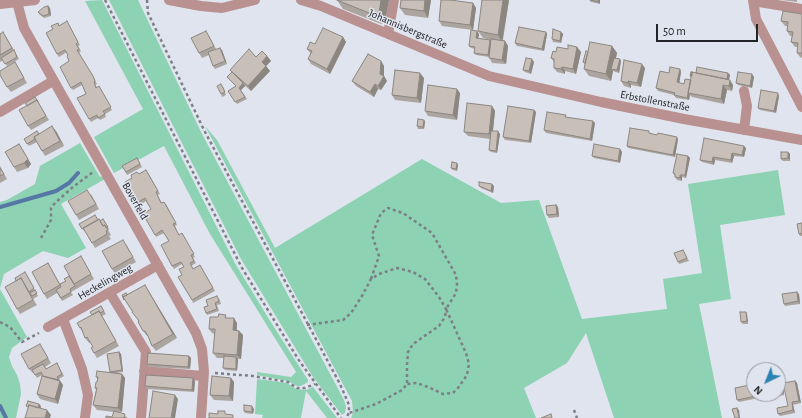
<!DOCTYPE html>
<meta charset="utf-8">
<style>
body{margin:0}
#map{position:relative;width:802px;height:418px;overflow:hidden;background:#e0e4ee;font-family:"Alegreya Sans",sans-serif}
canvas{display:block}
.north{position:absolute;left:746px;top:362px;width:40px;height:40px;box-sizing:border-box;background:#e0e4ee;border:1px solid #94979f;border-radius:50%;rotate:223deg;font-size:11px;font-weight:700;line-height:16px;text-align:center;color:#232428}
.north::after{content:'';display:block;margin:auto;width:14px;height:18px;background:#2b83b1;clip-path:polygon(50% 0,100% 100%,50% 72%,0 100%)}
.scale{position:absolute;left:656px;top:24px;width:102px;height:18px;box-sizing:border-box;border:2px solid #232428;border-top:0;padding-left:5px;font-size:12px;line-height:14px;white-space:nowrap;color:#232428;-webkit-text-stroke:3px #e0e4ee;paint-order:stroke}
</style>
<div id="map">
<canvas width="802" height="418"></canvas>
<div class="north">N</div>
<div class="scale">50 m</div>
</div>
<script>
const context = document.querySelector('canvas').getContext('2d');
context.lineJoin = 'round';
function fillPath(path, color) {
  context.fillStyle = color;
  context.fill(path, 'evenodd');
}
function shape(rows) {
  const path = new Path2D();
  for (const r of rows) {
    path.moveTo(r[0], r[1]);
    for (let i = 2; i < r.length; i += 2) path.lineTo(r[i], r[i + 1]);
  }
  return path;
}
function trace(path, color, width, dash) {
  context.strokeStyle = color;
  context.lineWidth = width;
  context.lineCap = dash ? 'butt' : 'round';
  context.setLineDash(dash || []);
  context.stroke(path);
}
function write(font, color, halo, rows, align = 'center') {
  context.font = font + ' "Alegreya Sans",sans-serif';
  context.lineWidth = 3;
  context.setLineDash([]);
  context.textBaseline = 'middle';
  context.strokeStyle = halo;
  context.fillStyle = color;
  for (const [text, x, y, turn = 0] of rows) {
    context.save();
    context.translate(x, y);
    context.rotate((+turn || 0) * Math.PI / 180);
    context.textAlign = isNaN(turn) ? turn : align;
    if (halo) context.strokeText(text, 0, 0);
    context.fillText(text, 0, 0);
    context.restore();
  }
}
fillPath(shape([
 [102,0,236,265,272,324,308,380,308,382,301,386,297,386,288,381,257,375,257,372,291,377,296,372,210,234,164,146,114,173,94,137,143,109,85,1],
 [109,0,138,0,202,134,344,400,346,407,345,413,342,415,313,377,241,259],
 [205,126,217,140,275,248,422,159,501,203,539,200,582,319,667,309,663,279,702,273,688,184,778,170,785,215,720,225,731,299,699,304,722,418,614,418,586,333,567,363,524,388,536,418,351,418,353,413,352,401],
 [80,143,100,177,103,176,105,179,61,204,86,248,68,258,43,251,4,274,0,288,0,202,7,200,35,184,40,166],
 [0,289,27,337,12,348,9,357,12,366,17,375,20,384,21,394,16,418,0,418],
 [257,379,287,383,296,389,306,390,313,387,337,418,327,418,306,391,301,418,262,418,263,415,255,414]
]), '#8cd2b3');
trace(shape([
 [0,207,56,191,69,183,78,173],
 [0,406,6,418]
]), '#5677a5', 4);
trace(shape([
 [105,0,242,268,300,362,341,418],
 [147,0,148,13,204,130,340,384,349,405,349,413,346,418],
 [41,238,51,220,51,208,55,203,73,187,93,172],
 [371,279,379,256,372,235,381,213,388,208,403,213,432,233,456,275,457,284,456,293,446,309,466,353,469,364,467,375,458,388,453,393,443,394,428,387,417,383,407,384],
 [0,322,10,327,22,342,39,333],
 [307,325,343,320,351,313,362,296,371,279,379,274,397,268,413,272,425,279,439,297,446,309,445,317,439,326,413,344,408,352,407,365,407,384,402,390,376,404,349,413],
 [215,373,253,376,288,382,297,388,305,388,315,384],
 [574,410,577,418]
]), '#7d7f86', 2.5, [3, 3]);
trace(shape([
 [169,0,201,6,222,8,255,0],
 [301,0,321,6,489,76,601,102,684,119,802,140],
 [753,0,756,19,802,107],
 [753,1,802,9],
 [17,2,24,28,196,333,202,349,204,372,201,418],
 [0,4,35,0],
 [388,34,394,0],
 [0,112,53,81],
 [744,130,747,106,744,91],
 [110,293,146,352,141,418],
 [63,319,82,369,88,395,85,418],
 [48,327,158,265],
 [144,371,203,376]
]), '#b99190', 10);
fillPath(shape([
 [337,0,389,0,385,22,381,24,343,9],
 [431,0,428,18,405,15,400,8],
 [509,0,503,40,505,41,508,46,506,64,492,63,489,57,476,55,474,53,475,49,471,48,469,46,477,31,479,34,478,38,490,40,491,42,491,40,483,38,478,31],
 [589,0,600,0,600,4,591,2],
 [782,0,797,0,797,2],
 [473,3,476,8,473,30,442,26,439,21],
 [48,6,50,8,51,16,44,18,39,14,38,12],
 [802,14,802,58,800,57,797,53,798,47,795,47,791,42,792,36,790,36,787,31,787,26,785,26,781,21],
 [68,24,80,45,78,46,81,51,79,53,94,78,97,84,95,85,97,87,100,89,112,110,105,114,106,117,100,120,98,118,91,122,89,119,86,94,82,85,73,90,71,88,69,61,68,55,67,52,59,57,57,54,59,25],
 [206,31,209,36,216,49,222,50,227,64,215,69,213,66,209,55,202,58,199,53],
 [546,32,547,34,544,51,517,46,515,43],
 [561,32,563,34,561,43,553,42,552,39],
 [0,34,6,37,19,59,7,66,3,60,0,62],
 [343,37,346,42,330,74,311,64,308,59,311,54,307,49,315,44],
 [612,46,617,53,616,58,621,61,619,73,613,71,611,81,589,76,584,69,585,65,583,62,588,52],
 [577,47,581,52,576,74,565,71,565,74,557,72,554,68,554,62,551,58,556,52],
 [267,56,271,61,266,66,270,71,251,91,244,85,245,86,241,90,247,99,237,104,228,91,236,86,227,77,232,72,230,70,256,57],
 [381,61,384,66,384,76,387,81,381,90,378,89,374,97,356,86,352,81],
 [15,62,27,83,11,92,7,87],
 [534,62,531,74,525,72,523,70],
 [645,68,641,87,631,85,631,88,624,86,621,81],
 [680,69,681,72,679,83,684,84,691,80,691,77,690,76,696,73,728,73,730,75,729,80,733,85,732,91,727,90,724,104,692,97,690,95,689,100,676,98,674,95,658,91,656,88,669,73],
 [754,77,752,88,738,85,736,83],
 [424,78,421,103,395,100,392,95],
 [223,86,226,95,222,97,221,94],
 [460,93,457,120,428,116,425,111],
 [779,96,776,113,760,110,758,108],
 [35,97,49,120,31,130,28,126,27,106],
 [492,106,495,111,493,131,500,134,497,153,491,152,489,150,490,139,468,136,464,132],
 [534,110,536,112,531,143,505,140,503,137],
 [567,117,595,123,592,141,546,133,544,130],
 [424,120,425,122,424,129,418,129,417,126],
 [56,131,64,146,45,156,37,142,29,146,24,139,39,134],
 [650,134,678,139,675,157,628,148,627,146],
 [19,144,31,164,28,168,17,172,14,167],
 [746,148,744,157,734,156,732,163,715,160,714,165,702,162,700,160],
 [620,149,622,152,620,163,594,158,592,156],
 [788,152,790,154,790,161,783,161,781,159],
 [688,156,690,158,686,178,682,177,682,181,677,180,675,177,675,176,673,173],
 [137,158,142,167,127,175,122,166],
 [458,165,457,171,453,170,451,168],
 [0,166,7,179,0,183],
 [148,173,160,194,157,195,162,203,166,204,177,225,175,226,179,235,183,236,195,257,193,258,196,263,191,266,193,269,200,265,215,291,193,303,192,300,182,275,184,267,182,264,174,269,172,266,169,241,164,233,156,237,155,235,151,209,146,201,139,206,137,203,139,174],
 [479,186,494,186,493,193,481,188],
 [91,194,99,209,79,220,76,215],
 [556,205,558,207,559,217,549,218,547,215],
 [98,219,100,221,103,219,109,229,108,230,111,235,109,236,111,239,95,248,85,231,84,231,79,224],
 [802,223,802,236,800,236,799,234],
 [126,244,136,262,115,274,112,269],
 [683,250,689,261,679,264,678,262],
 [81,256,94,279,71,292,73,295,62,301,57,293,47,299,44,294,48,263,60,284,66,281],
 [27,275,38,296,33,299,37,305,20,314,17,309],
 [145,285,177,338,156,351,152,346,148,336,147,336,143,331,139,321,133,312,122,295,127,295],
 [799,294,800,304,785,306,784,304],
 [219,298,221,304,217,305,219,311,207,315,206,313,208,306],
 [101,306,106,314,102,316,119,346,97,358,94,353,93,347,90,342,89,343,85,338,83,333,80,328],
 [746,312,747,314,748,324,743,324,741,322],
 [237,323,237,330,239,331,243,335,241,359,238,359,237,371,225,370,223,368,224,358,217,358,213,353,215,334,212,333,209,329],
 [43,349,51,363,45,367,46,369,57,363,64,376,59,379,63,385,58,404,40,399,37,394,43,376,42,375,37,378,34,373,33,373,29,369],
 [119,352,121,354,123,372,117,373,122,374,125,378,122,412,116,412,127,417,127,418,106,418,112,417,114,412,97,410,93,405,96,390,95,388,98,379,96,377,110,372],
 [189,356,191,358,190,369,149,367,147,364],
 [231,378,234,382,233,401,214,400,210,395],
 [195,381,194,392,147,389,145,386],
 [795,381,797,383,801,403,793,405,795,413,780,416,778,414,788,406],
 [781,382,783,385,784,395,775,397,774,395,739,402,737,400,754,394,778,394,778,383],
 [254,409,253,414,245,413,244,411]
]), '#aca49e');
fillPath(shape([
 [381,0,389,0,385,22,379,13],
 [425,0,431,0,428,18,424,11],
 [503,0,509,0,502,42,498,35],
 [598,0,600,0,600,4,598,2],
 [473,3,476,8,473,30,470,25],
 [48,6,50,8,51,16,49,14],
 [477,31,479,34,478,41,476,38],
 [3,32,6,37,19,59,12,48],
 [546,32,547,34,544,51,542,49],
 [561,32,563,34,561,43,560,41],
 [343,37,346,42,330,74,327,69],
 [490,40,492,43,490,57,488,55],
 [505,41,508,46,506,64,502,60],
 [612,46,617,53,613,69,611,69,613,71,611,81,606,74],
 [577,47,581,52,576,74,573,69],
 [220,48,222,50,227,64,225,61],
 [267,56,271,61,265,67,262,62],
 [532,59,534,62,531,74,529,71],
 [620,59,621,61,619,73,617,70],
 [381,61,384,66,384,76,387,81,381,90,378,86,380,74],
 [642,64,645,68,641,87,637,83],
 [266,66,270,71,251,91,248,86],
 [562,67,565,71,565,74,561,69],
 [680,69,681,72,679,85,677,82],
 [420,73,424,78,421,103,417,98],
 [728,73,730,75,728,83,726,81],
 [752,74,754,77,752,88,750,86],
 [691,80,688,93,690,95,689,100,687,98],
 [730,80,733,85,732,91,729,86],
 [628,81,631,85,631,88,628,83],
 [243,83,245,86,241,90,239,88],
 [375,84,378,89,374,97,370,92],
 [723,85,727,90,724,104,721,99],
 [457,89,460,93,457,120,453,115],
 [778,93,779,96,776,113,774,111],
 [492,106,495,111,492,139,489,134],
 [534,110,536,112,531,143,529,141],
 [424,120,425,122,424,129,423,127],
 [593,121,595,123,592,141,590,139],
 [52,126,56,131,64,146,60,141],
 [498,131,500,134,497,153,496,151],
 [677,137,678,139,675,157,673,155],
 [19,144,31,164,28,168,24,163],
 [744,146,746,148,744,157,742,155],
 [620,149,622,152,620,163,618,161],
 [788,152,790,154,790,161,788,158],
 [732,153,734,156,732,163,731,160],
 [688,156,690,158,686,178,685,175],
 [713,157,715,160,714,165,712,162],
 [457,163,458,165,457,171,456,169],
 [680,175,682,177,682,181,680,178],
 [492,184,494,186,493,193,491,191],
 [556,205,558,207,559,217,557,214],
 [145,285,148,290,177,338,173,334],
 [797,292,799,294,800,304,798,301],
 [746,312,747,314,748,324,747,321],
 [234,318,237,323,236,335,233,330],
 [239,331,243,335,241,359,237,355],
 [119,352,121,354,123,372,122,370],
 [189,356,191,358,190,369,188,367],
 [236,357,238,359,237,371,236,369],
 [122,374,125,378,122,412,118,408],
 [57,377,63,385,58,404,55,399],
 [193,378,195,381,194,392,192,390],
 [231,378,234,382,233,401,229,396],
 [795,381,797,383,801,403,799,401],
 [781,382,783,385,784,395,783,393],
 [175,395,178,399,175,418,171,418],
 [792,402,793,405,795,413,793,410],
 [39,404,41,406,40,412,38,410],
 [252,406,254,409,253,414,252,412],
 [737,408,739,410,740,418,739,418],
 [47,410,51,415,50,418,45,418]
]), '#8c8681');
const building = shape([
 [337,0,381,0,379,13,374,15,337,0],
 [401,0,425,0,424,11,400,8,401,0],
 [441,0,450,0,473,3,470,25,439,21,441,0],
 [482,0,503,0,498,35,478,31,482,0],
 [591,0,598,0,598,2,591,0],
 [48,6,49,14,43,16,38,12,44,7,48,6],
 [783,11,802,14,802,53,797,53,798,43,791,42,793,32,787,31,788,22,781,21,783,11],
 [67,21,78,42,76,44,79,49,77,50,93,76,95,81,94,82,96,88,99,86,111,107,103,111,105,114,98,118,97,115,89,119,77,98,86,94,81,82,71,88,60,67,69,61,67,56,68,55,65,50,57,54,46,33,53,29,51,26,58,23,59,26,67,21],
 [519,27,546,32,542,49,515,43,519,27],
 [323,28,343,37,327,69,308,59,312,51,307,49,309,45,310,42,315,44,323,28],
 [553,29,561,32,560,41,552,39,553,29],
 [471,30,477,31,476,38,490,40,488,55,474,53,475,47,469,46,471,30],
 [206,31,214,46,199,53,191,38,206,31],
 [3,32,12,48,0,55,0,34,3,32],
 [491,39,505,41,502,60,489,58,491,39],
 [590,42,612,46,606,74,584,69,590,42],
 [568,45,577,47,573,69,562,67,561,69,554,68,554,59,551,58,553,51,556,52,557,47,568,49,568,45],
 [220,48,225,61,213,66,208,52,220,48],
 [249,49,256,57,262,51,267,56,262,62,266,66,248,86,230,70,249,49],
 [14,50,17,57,5,64,1,58,14,50],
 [586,51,588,52,585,63,583,62,586,51],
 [368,54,381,61,380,74,384,76,378,86,375,84,370,92,352,81,368,54],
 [526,58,532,59,529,71,523,70,526,58],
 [614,58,620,59,617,70,611,69,614,58],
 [624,60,642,64,637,83,628,81,628,83,621,81,624,60],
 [15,62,24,78,7,87,0,75,0,71,15,62],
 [670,67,680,69,677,82,684,84,685,79,691,80,687,98,674,95,675,93,656,88,660,71,669,73,670,67],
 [697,67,728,73,727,79,696,73,697,67],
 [395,70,420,73,417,98,392,95,395,70],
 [232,72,243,83,239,88,245,97,235,102,228,91,236,86,227,77,232,72],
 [691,72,692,72,692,76,690,76,691,72],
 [692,72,730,80,729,86,723,85,721,99,688,93,692,72],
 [738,72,752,74,750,86,736,83,738,72],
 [221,84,225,92,221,94,217,86,221,84],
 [428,85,457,89,453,115,425,111,428,85],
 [761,90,778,93,774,111,758,108,761,90],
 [35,97,38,102,37,100,27,106,25,103,35,97],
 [37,100,46,116,28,126,19,110,37,100],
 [467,103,492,106,489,134,464,132,467,103],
 [508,106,534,110,529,141,503,137,508,106],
 [547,112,566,115,565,117,593,121,590,139,544,130,547,112],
 [418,119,424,120,423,127,417,126,418,119],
 [52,126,60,141,42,151,34,137,52,126],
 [630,128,649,131,649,133,657,135,658,133,677,137,673,155,627,146,630,128],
 [37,131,39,134,34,137,35,139,27,144,24,139,37,131],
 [491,131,498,131,496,151,489,150,491,131],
 [704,138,744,146,742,155,732,153,731,160,713,157,712,162,700,160,704,138],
 [19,144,28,159,24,163,14,167,5,152,19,144],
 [594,144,620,149,618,161,592,156,594,144],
 [781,152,788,152,788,158,781,159,781,152],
 [677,154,688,156,685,175,680,175,680,178,675,177,675,174,673,173,677,154],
 [137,158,140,164,126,172,122,166,137,158],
 [452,162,457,163,456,169,451,168,452,162],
 [0,168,4,174,0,176,0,168],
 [146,170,158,191,156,192,161,203,164,202,176,223,173,224,179,235,182,233,194,254,191,255,194,261,190,263,193,269,200,265,213,288,192,300,178,277,182,275,179,269,184,267,181,262,172,266,161,245,169,241,162,230,155,235,143,214,151,209,148,204,145,198,137,203,125,182,132,178,131,175,137,172,139,174,146,170],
 [479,182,492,184,491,191,479,186,479,182],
 [87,190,96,204,76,215,68,201,87,190],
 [556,205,557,214,547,215,546,206,556,205],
 [95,215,98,220,82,229,79,224,95,215],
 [99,219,103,226,105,225,108,230,106,231,107,234,92,243,83,228,99,219],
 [103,219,108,227,106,228,105,225,103,226,100,221,103,219],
 [802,223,802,233,799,234,797,224,802,223],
 [123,240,133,257,112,269,102,251,123,240],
 [683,250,687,258,678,262,674,253,683,250],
 [81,256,91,274,74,284,64,266,81,256],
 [48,263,60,285,44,294,32,272,48,263],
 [25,272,34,288,29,292,21,278,16,281,15,278,25,272],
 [69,276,75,286,70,289,71,292,61,298,56,290,61,287,60,284,66,281,64,279,69,276],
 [21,278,33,300,17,309,5,287,21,278],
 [145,285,173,334,152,346,148,336,145,331,143,331,138,322,139,321,132,312,133,312,123,297,145,285],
 [35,290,37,293,32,296,30,293,35,290],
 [797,292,798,301,784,304,782,294,797,292],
 [126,293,127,295,123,297,124,300,122,295,126,293],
 [217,296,219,301,215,303,217,309,206,313,204,307,208,306,206,300,217,296],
 [101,306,104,311,100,313,99,311,92,315,90,312,101,306],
 [99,311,116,341,94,353,91,348,93,347,87,337,85,338,81,327,80,328,77,323,99,311],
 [740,312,746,312,747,321,741,322,740,312],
 [219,314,226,315,225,318,234,318,233,330,239,331,237,355,213,353,215,329,209,329,210,317,218,317,219,314],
 [40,344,48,358,29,369,21,354,40,344],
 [119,352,122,370,110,372,107,354,119,352],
 [148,353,189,356,188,367,147,364,148,353],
 [224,356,236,357,236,369,223,368,224,356],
 [57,363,62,374,57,377,59,380,43,376,41,372,35,375,32,370,43,364,46,369,57,363],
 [97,371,122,374,118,408,93,405,97,388,95,388,96,382,97,382,98,377,96,377,97,371],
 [146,375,193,378,192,390,145,386,146,375],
 [42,376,60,381,55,399,37,394,42,376],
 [212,376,231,378,229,396,210,395,212,376],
 [795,381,799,401,792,402,793,410,778,414,777,408,788,406,783,383,795,381],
 [781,382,783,393,778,393,778,383,781,382],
 [754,384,754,394,766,394,737,400,735,388,754,384],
 [153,391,175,395,171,418,149,418,153,391],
 [28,401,39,404,38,408,29,405,28,407,26,406,28,401],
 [29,405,47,410,45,418,25,418,29,405],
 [244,405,252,406,252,412,244,411,244,405],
 [737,408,739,418,735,418,732,409,737,408],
 [114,411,125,414,124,418,106,418,106,416,112,417,114,411],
 [218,411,225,411,225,414,233,415,233,418,209,418,209,413,218,414,218,411],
 [551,414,552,418,541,418,551,414]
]);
fillPath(building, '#c8bfb8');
trace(building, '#8c8681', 1);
write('11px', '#232428', '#e0e4ee', [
 ["Johannisbergstraße",408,29,23],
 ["Erbstollenstraße",655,101,11],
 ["Boverfeld",135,201,60],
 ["Heckelingweg",105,282,-30]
]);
</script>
